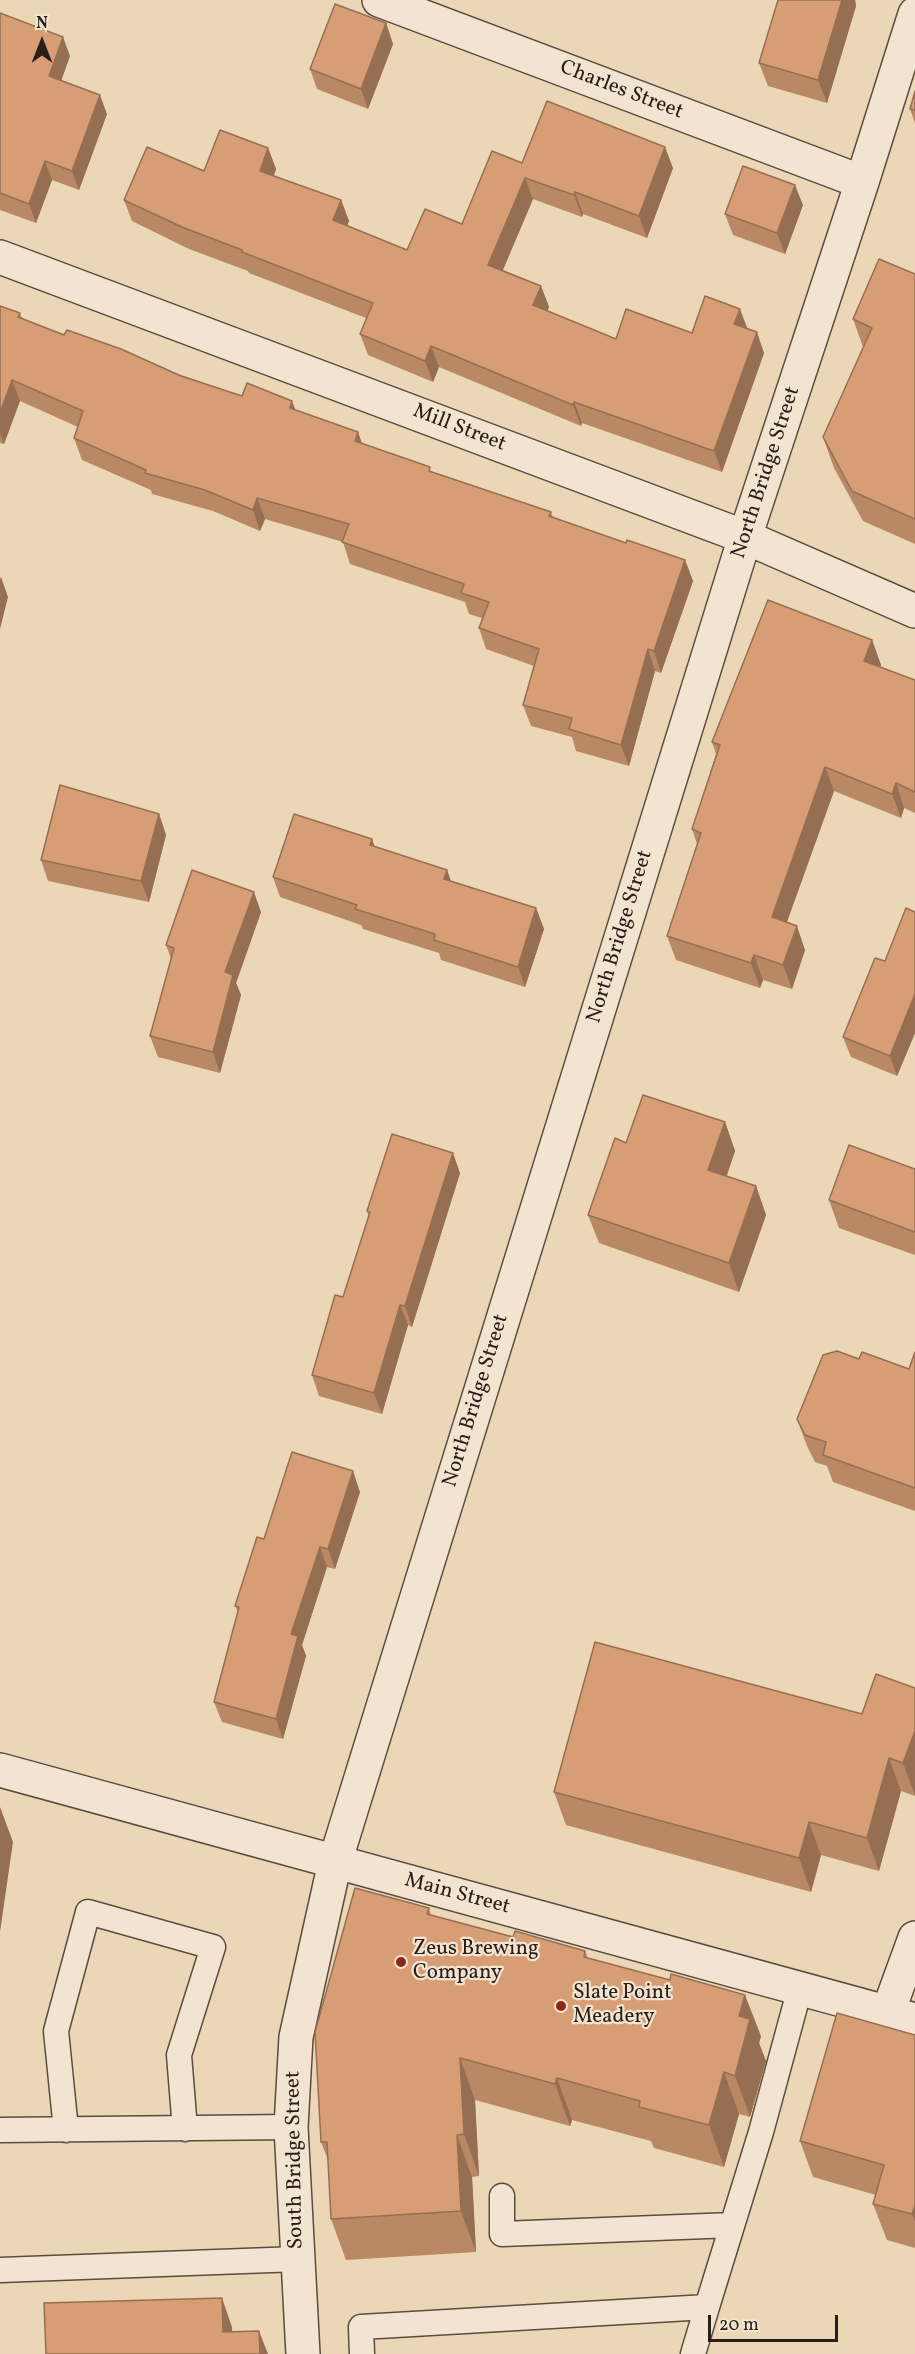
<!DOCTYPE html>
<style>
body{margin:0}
#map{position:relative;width:915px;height:2354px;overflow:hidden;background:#ebd6b6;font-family:Vollkorn,serif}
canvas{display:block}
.north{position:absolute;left:12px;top:12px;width:60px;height:60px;-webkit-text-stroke:4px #f2e4d0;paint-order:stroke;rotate:0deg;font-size:16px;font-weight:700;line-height:24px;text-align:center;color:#291e18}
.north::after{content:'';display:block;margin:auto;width:21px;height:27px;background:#291e18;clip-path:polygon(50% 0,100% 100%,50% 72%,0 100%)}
.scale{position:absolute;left:708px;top:2315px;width:130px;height:27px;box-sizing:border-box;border:3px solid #291e18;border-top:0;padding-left:8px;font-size:18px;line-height:21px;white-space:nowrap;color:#291e18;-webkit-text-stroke:4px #f2e4d0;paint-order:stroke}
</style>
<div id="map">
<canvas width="915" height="2354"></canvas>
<div class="north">N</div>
<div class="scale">20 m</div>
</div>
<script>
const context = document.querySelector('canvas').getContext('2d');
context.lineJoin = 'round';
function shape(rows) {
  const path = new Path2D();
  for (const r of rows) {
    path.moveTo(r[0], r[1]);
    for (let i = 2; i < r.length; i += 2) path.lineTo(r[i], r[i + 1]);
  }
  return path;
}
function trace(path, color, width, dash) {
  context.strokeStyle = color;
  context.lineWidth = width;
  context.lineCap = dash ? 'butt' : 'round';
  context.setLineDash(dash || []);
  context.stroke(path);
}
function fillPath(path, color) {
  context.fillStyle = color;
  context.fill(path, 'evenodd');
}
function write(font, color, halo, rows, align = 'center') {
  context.font = font + ' Vollkorn,serif';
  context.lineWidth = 4.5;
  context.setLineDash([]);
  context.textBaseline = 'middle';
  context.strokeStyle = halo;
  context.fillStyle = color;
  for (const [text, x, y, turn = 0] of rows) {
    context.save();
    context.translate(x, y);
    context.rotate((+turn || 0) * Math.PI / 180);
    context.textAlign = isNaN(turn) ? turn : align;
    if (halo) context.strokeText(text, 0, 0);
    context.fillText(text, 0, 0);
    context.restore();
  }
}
const service = shape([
 [0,2130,291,2127],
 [66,2130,56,2031,88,1912,213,1947,179,2055,185,2129],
 [502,2196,502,2234,732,2225],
 [0,2270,298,2259],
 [707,2307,761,2132,800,1988],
 [362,2354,361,2327,707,2307,693,2354]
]);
const minor = shape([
 [379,0,862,182],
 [0,257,745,537,915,611],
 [888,2012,915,1938],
 [303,2354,291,2127,296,2037,335,1862,745,537,862,182,915,14]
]);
const tertiary = shape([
 [0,1770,915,2020]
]);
trace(service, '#5a4c40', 27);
trace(minor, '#5a4c40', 36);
trace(tertiary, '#5a4c40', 36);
trace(service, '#f2e4d0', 24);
trace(minor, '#f2e4d0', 33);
trace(tertiary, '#f2e4d0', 33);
fillPath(shape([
 [778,0,855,0,856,6,827,103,768,86,759,63],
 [0,13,70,56,61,81,107,114,79,190,52,180,36,223,0,210],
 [386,23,393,44,368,109,317,89,310,69],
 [915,91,915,123,910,109],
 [268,148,276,169,274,176,341,200,349,221,347,226,407,250,462,224,522,163,673,168,647,238,583,214,582,217,533,199,503,270,541,286,549,307,547,311,616,339,747,329,764,353,722,472,582,423,581,426,439,367,433,382,368,355,360,334,366,318,249,273,248,271,189,249,132,221,124,200],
 [803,205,785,254,733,235,725,214],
 [915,274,915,544,863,521,834,468,823,437,863,347,853,319],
 [0,306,20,313,22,318,64,335,242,396,296,410,358,432,362,443,432,472,551,512,553,518,626,543,685,560,693,581,661,673,655,671,629,766,576,751,572,737,531,726,523,705,534,666,486,649,479,628,482,618,469,614,465,602,350,564,343,542,265,519,260,531,213,511,152,494,151,490,82,460,74,438,78,427,20,401,4,444,0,443],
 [872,640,881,665,880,667,915,680,915,813,904,808,901,818,834,791,787,922,805,950,792,989,763,980,760,988,676,960,667,936,697,844,692,829,716,754,712,742],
 [159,814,166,835,149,902,48,881,41,860],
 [372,839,374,847,447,870,451,881,536,908,544,929,525,987,441,960,439,953,363,929,361,925,280,897,273,877],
 [261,912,236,983,241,995,220,1073,158,1057,150,1036,171,959,166,945],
 [915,912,915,1033,897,1076,851,1057,843,1037,885,961],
 [725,1122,735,1151,726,1176,756,1186,766,1215,739,1292,599,1243,588,1215,626,1143],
 [915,1169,915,1255,839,1228,829,1200],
 [460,1173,412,1327,408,1325,382,1414,319,1396,312,1375,343,1297,369,1217,367,1211],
 [915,1352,915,1511,833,1482,827,1466,815,1462,807,1446,797,1419,909,1369],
 [360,1492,335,1569,327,1567,302,1645,306,1656,283,1739,222,1722,214,1702,238,1612,235,1606,264,1539],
 [915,1688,915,1796,901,1791,879,1871,821,1855,811,1892,566,1825,554,1792,862,1714],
 [429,1908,431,1915,513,1937,585,1951,588,1958,761,2036,759,2043,766,2061,750,2117,739,2114,724,2167,654,2148,651,2141,572,2120,570,2126,475,2100,479,2176,472,2177,476,2252,346,2260,331,2219,328,2160,321,2142],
 [915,2035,915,2248,887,2240,873,2204,876,2195,813,2177,800,2141]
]), '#b98865');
fillPath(shape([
 [842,0,855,0,856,6,827,103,818,80],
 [386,23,393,44,368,109,361,89],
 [63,37,70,56,56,95,49,76],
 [100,95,107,114,79,190,72,171],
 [665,147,673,168,647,238,639,216],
 [268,148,276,169,267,192,260,171],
 [45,161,52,180,36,223,29,204],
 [525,178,533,199,496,286,488,265],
 [795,185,803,205,785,254,777,233],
 [575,192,583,214,582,217,574,195],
 [341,200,349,221,341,242,333,220],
 [541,286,549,307,541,326,533,305],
 [740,309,748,330,734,324],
 [757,332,764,353,722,472,714,451],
 [431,346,439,367,433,382,425,361],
 [12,380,20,401,4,444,0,433,0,413],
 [292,401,300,422,290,408],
 [574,402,582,423,581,426,573,405],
 [358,432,365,453,355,441],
 [257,498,265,519,260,531,253,510],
 [685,560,693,581,661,673,654,651],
 [1,577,8,597,0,629,0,579],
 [872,640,881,665,873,685,864,661],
 [648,649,655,671,629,766,621,745],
 [825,767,834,791,780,941,772,917],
 [896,783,904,808,901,818,892,794],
 [159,814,166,835,149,902,141,881],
 [372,839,379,860,370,845],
 [447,870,454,890,444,879],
 [254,892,261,912,236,983,241,995,220,1073,213,1052,225,972],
 [536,908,544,929,525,987,518,967],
 [797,926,805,950,792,989,783,965],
 [754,955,763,980,760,988,751,963],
 [915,994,915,1033,897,1076,890,1056],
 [725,1122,735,1151,719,1199,708,1170],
 [453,1153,460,1173,412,1327,405,1306],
 [756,1186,766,1215,739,1292,729,1263],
 [400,1305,408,1325,382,1414,374,1393],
 [353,1471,360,1492,335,1569,328,1549],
 [320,1547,327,1567,302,1645,306,1656,283,1739,276,1719,291,1634],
 [915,1731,915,1795,903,1763],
 [889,1758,901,1791,879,1871,867,1838],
 [0,1807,13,1842,0,1932],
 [809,1822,821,1855,811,1892,799,1858],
 [745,1995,761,2036,759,2043,766,2061,750,2117,735,2076,739,2016],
 [460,2058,475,2100,479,2176,464,2134],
 [724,2072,739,2114,724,2167,709,2125],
 [557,2078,572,2120,570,2126,555,2084],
 [457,2135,472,2177,476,2252,461,2211],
 [915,2205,915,2222,912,2214],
 [222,2298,232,2327,233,2354,223,2332],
 [259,2331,268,2354,260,2354]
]), '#966f53');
const building = shape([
 [778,0,842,0,818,80,759,63,778,0],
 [335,4,386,23,361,89,310,69,335,4],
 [0,13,63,37,49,76,100,95,72,171,45,161,29,204,0,193,0,13],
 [915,91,915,110,910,109,915,91],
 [547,101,665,147,639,216,575,192,574,195,525,178,488,265,541,286,533,305,616,339,626,309,692,333,705,296,740,309,734,324,757,332,714,451,574,402,573,405,431,346,425,361,360,334,373,303,242,252,242,250,182,227,124,200,147,147,204,171,220,130,268,148,260,171,341,200,333,220,407,250,425,209,462,224,492,151,522,163,547,101],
 [743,166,795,185,777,233,725,214,743,166],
 [879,259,915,274,915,519,852,491,823,437,872,328,853,319,879,259],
 [0,306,20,313,18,317,64,335,67,330,121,349,181,376,242,396,247,383,292,401,290,408,358,432,355,441,430,467,429,471,551,512,549,516,626,543,627,540,685,560,654,651,648,649,621,745,569,729,572,718,523,705,539,649,479,628,489,602,461,593,464,584,342,542,349,524,257,498,253,510,205,490,145,473,146,470,74,438,83,411,12,380,0,413,0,306],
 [768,600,872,640,864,661,915,680,915,792,896,783,892,794,825,767,772,917,797,926,783,965,754,955,751,963,667,936,701,833,692,829,720,745,712,742,768,600],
 [60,785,159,814,141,881,41,860,60,785],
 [294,814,372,839,370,845,447,870,444,879,536,908,518,967,434,940,435,934,355,909,357,905,273,877,294,814],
 [192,870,254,892,225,972,233,975,213,1052,150,1036,174,948,166,945,192,870],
 [906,908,915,912,915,994,890,1056,843,1037,875,958,885,961,906,908],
 [643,1095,725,1122,708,1170,756,1186,729,1263,588,1215,615,1138,626,1143,643,1095],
 [392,1134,453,1153,405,1306,400,1305,374,1393,312,1375,335,1295,343,1297,370,1212,367,1211,392,1134],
 [849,1145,915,1169,915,1232,829,1200,849,1145],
 [837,1351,859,1359,862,1352,909,1369,915,1352,915,1488,823,1455,826,1442,805,1435,797,1419,823,1355,837,1351],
 [292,1452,353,1471,328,1549,320,1547,291,1634,298,1636,276,1719,214,1702,239,1607,235,1606,257,1537,264,1539,292,1452],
 [595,1642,862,1714,876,1674,915,1688,915,1731,903,1763,889,1758,867,1838,809,1822,799,1858,554,1792,595,1642],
 [355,1888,429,1908,427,1914,513,1937,515,1931,585,1951,584,1957,670,1980,671,1974,745,1995,739,2016,750,2019,735,2076,724,2072,709,2125,639,2107,640,2101,557,2078,555,2084,460,2058,464,2134,457,2135,461,2211,331,2219,327,2142,321,2142,315,2032,355,1888],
 [837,2013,915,2035,915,2205,912,2214,873,2204,884,2165,800,2141,837,2013],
 [222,2298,223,2332,259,2331,260,2354,46,2354,44,2303,222,2298]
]);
fillPath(building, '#d79e76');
trace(building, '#966f53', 1.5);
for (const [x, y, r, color] of [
 [401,1962,6,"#8f2418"],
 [561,2006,6,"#8f2418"]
]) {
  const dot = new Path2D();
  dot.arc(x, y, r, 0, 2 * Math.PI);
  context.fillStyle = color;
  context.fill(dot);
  trace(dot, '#f2e4d0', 2);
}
write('21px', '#291e18', '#f2e4d0', [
 ["Charles Street",621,91,21],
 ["Mill Street",459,429,21],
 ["North Bridge Street",767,473,-72],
 ["North Bridge Street",621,937,-73],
 ["North Bridge Street",477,1401,-73],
 ["Main Street",457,1895,15],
 ["South Bridge Street",296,2160,-91]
]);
write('21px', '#291e18', '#f2e4d0', [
 ["Zeus Brewing",413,1950],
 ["Company",413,1974],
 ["Slate Point",573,1994],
 ["Meadery",573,2018]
], 'left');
</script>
